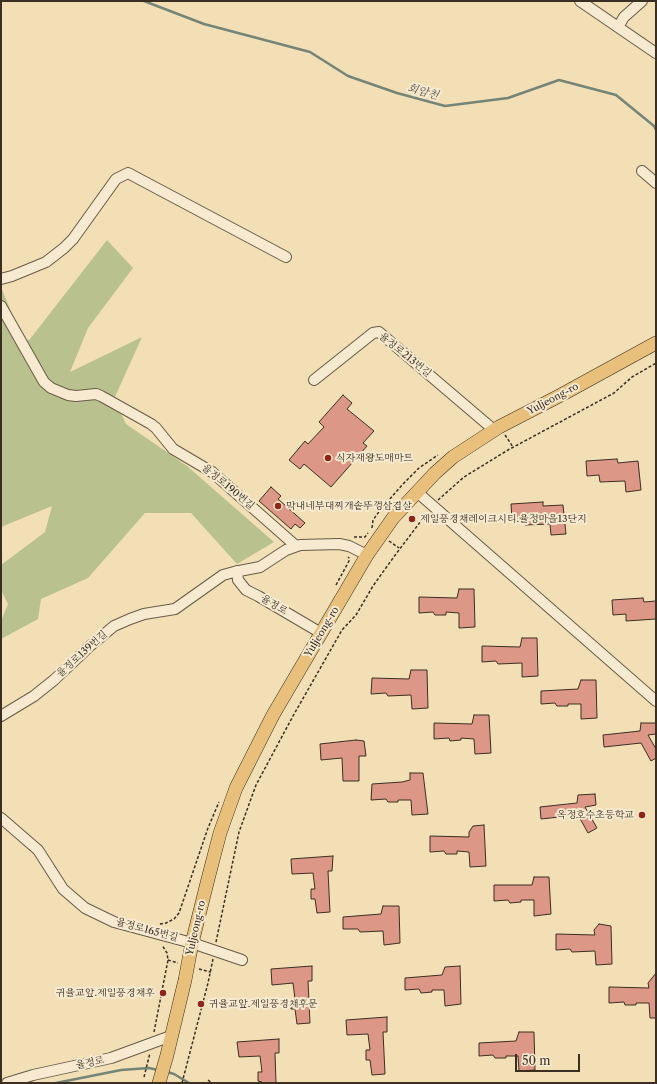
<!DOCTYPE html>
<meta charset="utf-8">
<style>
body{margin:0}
#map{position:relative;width:657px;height:1084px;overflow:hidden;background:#f2dfb6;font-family:"Libre Caslon Text",serif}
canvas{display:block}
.frame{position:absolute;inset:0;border:2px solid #3a2f21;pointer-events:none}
.scale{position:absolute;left:515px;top:1054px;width:65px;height:18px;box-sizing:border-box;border:2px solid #3a2f21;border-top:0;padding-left:5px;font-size:12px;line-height:14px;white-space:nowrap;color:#3a2f21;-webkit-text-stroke:3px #f7ead0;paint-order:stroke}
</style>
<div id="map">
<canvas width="657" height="1084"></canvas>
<div class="frame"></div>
<div class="scale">50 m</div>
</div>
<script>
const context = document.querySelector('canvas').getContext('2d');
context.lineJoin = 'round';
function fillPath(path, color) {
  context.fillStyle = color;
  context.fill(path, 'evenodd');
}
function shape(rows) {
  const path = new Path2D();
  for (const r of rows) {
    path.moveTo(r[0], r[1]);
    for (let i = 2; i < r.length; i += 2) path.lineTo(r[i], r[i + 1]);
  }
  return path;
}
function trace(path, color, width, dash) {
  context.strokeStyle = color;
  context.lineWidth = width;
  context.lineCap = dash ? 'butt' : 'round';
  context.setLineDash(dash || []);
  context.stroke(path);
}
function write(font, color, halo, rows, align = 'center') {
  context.font = font + ' "Libre Caslon Text","Noto Serif KR",serif';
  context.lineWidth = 4;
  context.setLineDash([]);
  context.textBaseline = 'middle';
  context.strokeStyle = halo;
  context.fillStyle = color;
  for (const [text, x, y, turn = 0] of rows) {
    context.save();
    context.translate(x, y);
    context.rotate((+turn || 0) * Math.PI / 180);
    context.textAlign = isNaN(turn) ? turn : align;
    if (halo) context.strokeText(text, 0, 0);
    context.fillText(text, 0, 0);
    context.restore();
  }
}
fillPath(shape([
 [107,240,133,268,88,328,70,372,142,337,114,399,126,424,187,466,274,542,237,564,191,513,145,513,88,578,41,599,38,619,1,639,1,621,8,604,1,590,1,565,45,532,52,506,1,527,1,287,24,343,30,339]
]), '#b9c28e');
trace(shape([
 [144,1,204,24,310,52,348,76,397,93,445,106,508,98,559,80,616,95,654,126,656,130],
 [167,1072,174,1074,189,1083],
 [56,1083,121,1070,149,1068,158,1070]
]), '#748477', 2.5);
const building = shape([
 [343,395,352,403,347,409,374,431,363,443,367,446,331,487,304,464,300,469,289,460,305,441,308,444,324,427,319,422,343,395],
 [617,459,618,463,638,461,641,490,626,492,625,481,600,482,599,475,587,476,586,461,617,459],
 [271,487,281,496,278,499,305,523,300,528,295,524,291,529,259,501,271,487],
 [543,502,543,506,563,505,566,534,551,535,550,524,525,525,525,518,512,519,511,504,543,502],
 [459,589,474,589,475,627,459,628,459,613,446,612,446,615,435,615,433,612,419,613,419,597,457,598,459,589],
 [643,598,644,602,656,601,656,619,626,621,626,614,613,615,612,600,643,598],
 [522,638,537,638,538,676,522,677,522,663,498,664,496,661,482,662,482,646,520,647,522,638],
 [411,670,427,670,428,708,412,709,411,695,388,696,386,693,371,694,372,678,409,679,411,670],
 [581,680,596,680,597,718,581,719,581,704,568,704,568,706,557,706,555,703,541,704,541,691,578,689,581,680],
 [474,715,489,715,491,753,475,754,474,739,461,738,461,740,450,741,449,738,434,739,434,723,472,724,474,715],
 [641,723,656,723,656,734,648,735,656,749,656,758,651,761,641,743,604,747,603,735,640,731,641,723],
 [356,740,364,741,366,756,359,756,359,781,343,781,342,758,321,760,320,744,356,740],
 [410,773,423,773,428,814,412,815,411,800,398,800,398,802,388,802,386,799,371,800,372,784,402,782,410,780,410,773],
 [595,794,596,805,585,807,597,828,588,833,578,815,541,819,540,807,577,803,578,795,595,794],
 [484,825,486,866,470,867,469,852,457,851,457,854,446,854,444,851,430,852,430,836,469,837,469,832,473,826,484,825],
 [333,856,332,871,328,871,330,912,317,913,315,899,311,899,311,889,315,889,313,873,292,874,291,859,333,856],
 [534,877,549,877,551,914,534,916,534,900,521,900,521,902,510,903,508,900,494,901,494,885,532,885,534,877],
 [383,906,399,906,400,943,384,945,383,931,360,932,358,929,343,929,343,917,381,914,383,906],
 [599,924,611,926,612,964,596,965,595,951,572,952,570,949,556,950,556,934,595,935,594,930,599,924],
 [312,966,312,981,308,981,310,1023,297,1024,295,1009,291,1009,291,1000,295,999,293,983,272,985,271,969,312,966],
 [460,966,461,1004,445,1006,444,990,432,990,432,992,421,993,419,989,405,990,405,978,442,975,445,967,460,966],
 [656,973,656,1018,650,1018,649,1003,636,1003,636,1005,625,1005,624,1002,609,1003,609,987,649,988,648,983,656,973],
 [387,1017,387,1032,383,1032,385,1074,372,1075,370,1060,366,1060,366,1050,370,1050,368,1034,347,1035,346,1020,387,1017],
 [519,1032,534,1032,535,1070,519,1071,518,1056,506,1056,506,1058,495,1058,493,1055,479,1056,479,1043,516,1041,519,1032],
 [279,1039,279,1053,275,1053,276,1083,262,1083,262,1082,258,1081,258,1072,262,1072,260,1056,239,1057,237,1042,279,1039]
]);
fillPath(building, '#dd9786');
trace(building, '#3a2f21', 1);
const minor = shape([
 [580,1,656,53],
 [618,27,624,17,642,1],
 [642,171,656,183],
 [1,279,12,276,46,262,64,248,73,239,116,179,128,173,286,257],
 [1,306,40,375,44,382,51,388,68,395,76,396,96,394,101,396,151,424,156,428,173,449,212,472,296,546],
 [314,380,373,333,379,332,494,430],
 [417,492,656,701],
 [237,571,238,580,246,590,258,596,321,633],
 [1,716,34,696,54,680,90,646,114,626,130,619,144,614,175,609,223,575,234,572,260,567,286,550,300,545,339,544,349,546,367,555],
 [1,818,38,850,63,889,85,908,114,922,192,943,242,960],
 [7,1083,33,1075,111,1058,171,1036]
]);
const major = shape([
 [159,1083,167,1055,185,980,192,943,208,879,220,833,236,788,273,715,367,555,393,518,435,473,453,457,499,427,561,395,656,343]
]);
trace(minor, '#685b46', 12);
trace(major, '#3a2f21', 14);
trace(shape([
 [505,435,513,447],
 [438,500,464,477,508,450,614,393,632,377,656,363],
 [372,528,373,520,381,509,403,484,419,468,438,455],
 [354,537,365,537,368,533],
 [389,541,399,548],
 [336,585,349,561,349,558,348,557],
 [160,924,166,923,174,919,179,913,208,828,219,802],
 [216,942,239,832,256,785,293,716,342,630,356,615,373,586,393,558,427,513],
 [168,960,178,963],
 [199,969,211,972],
 [154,1032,168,960,167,953,162,945],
 [144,1077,150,1053],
 [208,1080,212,1083],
 [182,1083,208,983,213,959]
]), '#3a2f21', 1.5, [3, 2]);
trace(minor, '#f7ead0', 10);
trace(major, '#e9c07b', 13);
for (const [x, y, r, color] of [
 [328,458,4,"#8f2418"],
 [278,506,4,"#8f2418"],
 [412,519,4,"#8f2418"],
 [642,815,4,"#8f2418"],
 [163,993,4,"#8f2418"],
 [201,1004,4,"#8f2418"]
]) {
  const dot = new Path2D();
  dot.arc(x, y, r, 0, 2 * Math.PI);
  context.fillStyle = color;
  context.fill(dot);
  trace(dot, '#f7ead0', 1.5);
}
write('10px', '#3a2f21', '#f7ead0', [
 ["율정로213번길",405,355,39],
 ["Yuljeong-ro",553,399,-28],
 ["율정로190번길",228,487,40],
 ["율정로",274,605,30],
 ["Yuljeong-ro",322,632,-59],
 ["율정로139번길",82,654,-42],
 ["Yuljeong-ro",196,928,-77],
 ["율정로165번길",147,930,15],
 ["율정로",90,1063,-12]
]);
write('10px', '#3a2f21', '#f7ead0', [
 ["식자재왕도매마트",336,458],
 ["막내네부대찌개솥뚜껑삼겹살",286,506],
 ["제일풍경채레이크시티.율정마을13단지",420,519],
 ["옥정호수초등학교",634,815,"right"],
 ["귀율교앞.제일풍경채후",155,993,"right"],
 ["귀율교앞.제일풍경채후문",209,1004]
], 'left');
write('italic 11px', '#525245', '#f7ead0', [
 ["회암천",423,92,15]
]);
</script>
